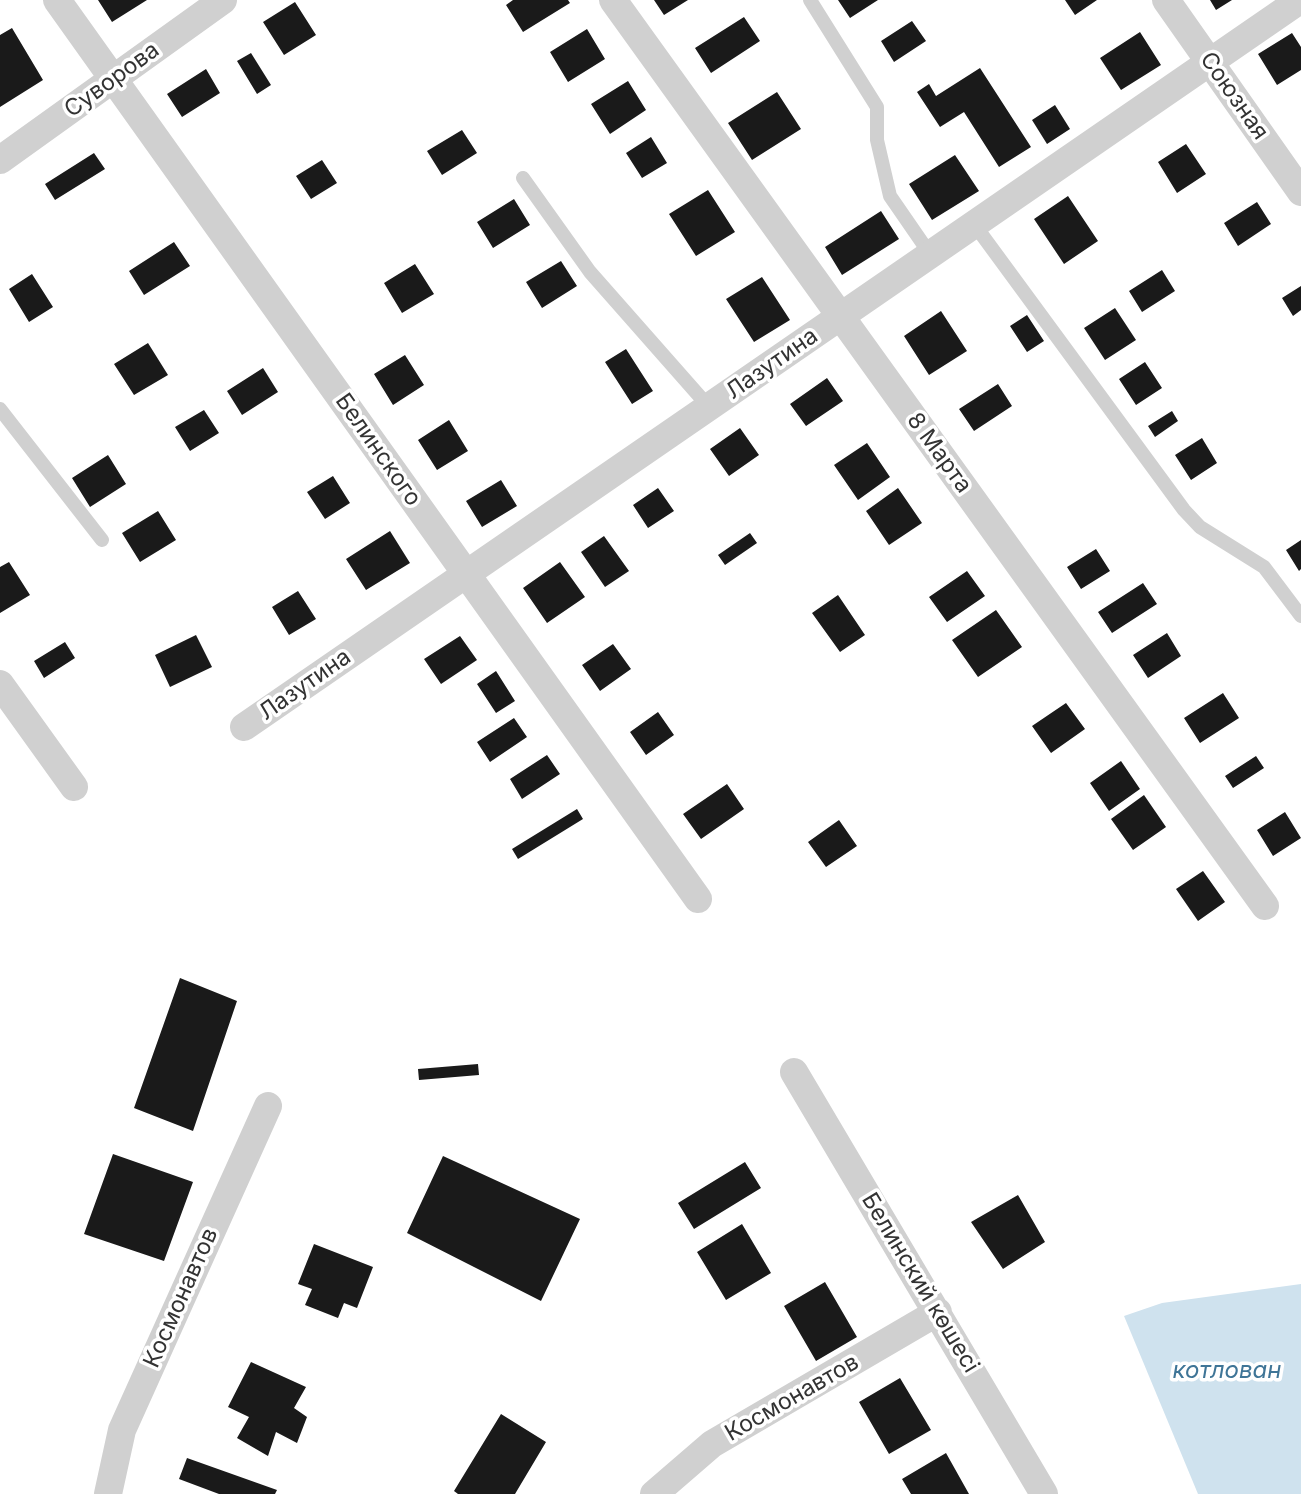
<!DOCTYPE html>
<meta charset="utf-8">
<style>
body{margin:0}
canvas{display:block;background:#fff}
</style>
<canvas width="1301" height="1494"></canvas>
<script>
const context = document.querySelector('canvas').getContext('2d');
context.lineJoin = 'round';
function fillPath(path, color) {
  context.fillStyle = color;
  context.fill(path, 'evenodd');
}
function shape(rows) {
  const path = new Path2D();
  for (const r of rows) {
    path.moveTo(r[0], r[1]);
    for (let i = 2; i < r.length; i += 2) path.lineTo(r[i], r[i + 1]);
  }
  return path;
}
function trace(path, color, width, dash) {
  context.strokeStyle = color;
  context.lineWidth = width;
  context.lineCap = dash ? 'butt' : 'round';
  context.setLineDash(dash || []);
  context.stroke(path);
}
function write(font, color, halo, rows, align = 'center') {
  context.font = font + ' Inter,sans-serif';
  context.lineWidth = 7;
  context.setLineDash([]);
  context.textBaseline = 'middle';
  context.strokeStyle = halo;
  context.fillStyle = color;
  for (const [text, x, y, turn = 0] of rows) {
    context.save();
    context.translate(x, y);
    context.rotate((+turn || 0) * Math.PI / 180);
    context.textAlign = isNaN(turn) ? turn : align;
    if (halo) context.strokeText(text, 0, 0);
    context.fillText(text, 0, 0);
    context.restore();
  }
}
fillPath(shape([
 [1301,1284,1301,1494,1198,1494,1124,1316,1162,1303]
]), '#cfe2ee');
fillPath(shape([
 [98,0,147,0,112,22],
 [513,0,568,0,570,3,523,32,506,5],
 [654,0,688,0,664,15],
 [838,0,878,0,850,18],
 [1065,0,1097,0,1075,15],
 [1210,0,1232,0,1216,10],
 [295,2,316,35,284,55,263,22],
 [744,17,760,41,711,73,695,48],
 [912,21,926,41,894,62,881,41],
 [12,28,43,80,0,107,0,35],
 [587,29,605,59,568,82,550,52],
 [1140,32,1161,65,1121,90,1100,58],
 [1292,33,1301,47,1301,70,1277,85,1258,54],
 [251,53,271,85,257,94,237,61],
 [980,68,1031,147,999,167,964,112,940,127,917,92,929,84,936,96],
 [206,69,220,93,182,117,167,94],
 [628,81,646,110,610,134,591,104],
 [777,92,801,129,752,160,728,123],
 [1055,105,1070,129,1047,144,1032,120],
 [462,130,477,153,442,175,427,151],
 [651,137,667,163,642,178,626,153],
 [1186,144,1206,174,1177,193,1158,162],
 [94,153,105,169,55,200,45,184],
 [955,155,979,191,932,220,909,184],
 [322,160,337,183,311,199,296,176],
 [708,190,735,232,696,256,669,214],
 [1068,196,1098,241,1064,264,1034,219],
 [514,199,530,225,493,248,477,222],
 [1257,202,1271,224,1238,246,1224,223],
 [881,211,899,239,842,275,825,247],
 [174,242,190,266,144,295,129,271],
 [561,261,577,286,542,308,526,282],
 [415,264,434,294,402,313,384,283],
 [1162,270,1175,291,1142,312,1129,291],
 [32,274,53,307,29,322,9,289],
 [762,277,790,320,754,342,726,299],
 [1301,286,1301,310,1293,316,1282,298],
 [1115,308,1136,340,1105,360,1084,328],
 [941,311,967,351,929,375,904,336],
 [1027,315,1044,341,1027,352,1010,326],
 [148,343,168,375,134,395,114,364],
 [626,349,653,391,632,404,605,362],
 [405,355,424,385,393,405,374,374],
 [1145,362,1162,388,1136,405,1119,379],
 [263,368,278,392,242,415,227,391],
 [827,378,843,401,806,426,790,404],
 [998,384,1012,406,974,431,959,409],
 [204,410,219,433,190,451,175,427],
 [1172,411,1178,421,1155,437,1148,426],
 [449,420,468,451,437,470,418,440],
 [740,428,759,455,729,476,710,449],
 [1202,438,1217,463,1191,480,1175,455],
 [867,443,890,477,858,500,834,465],
 [108,455,126,484,90,507,72,478],
 [333,476,350,503,325,519,307,492],
 [501,480,517,506,482,527,466,501],
 [658,488,674,511,648,528,633,505],
 [898,488,922,523,889,545,866,511],
 [158,511,176,540,140,562,122,533],
 [390,531,410,563,366,590,346,559],
 [750,533,757,543,725,565,718,555],
 [604,536,629,571,605,587,581,552],
 [1301,540,1301,569,1299,571,1286,550],
 [1096,549,1110,571,1081,589,1067,567],
 [9,562,30,595,0,613,0,567],
 [560,562,585,597,547,623,523,588],
 [967,571,985,596,947,622,929,597],
 [1143,583,1157,604,1112,633,1098,612],
 [298,591,316,619,289,635,272,607],
 [838,595,865,635,840,652,812,613],
 [996,610,1022,647,978,677,952,640],
 [1167,633,1181,656,1148,678,1133,655],
 [196,635,212,667,170,687,155,655],
 [460,636,477,660,441,684,424,659],
 [65,642,75,658,44,678,34,661],
 [613,644,631,669,600,691,582,665],
 [496,671,515,701,496,713,477,684],
 [1223,693,1239,718,1200,743,1184,718],
 [1066,703,1085,729,1051,753,1032,726],
 [658,712,674,735,646,755,630,732],
 [514,718,527,737,490,762,477,742],
 [547,755,560,774,522,799,510,779],
 [1256,756,1264,768,1233,788,1225,776],
 [1121,761,1140,789,1109,811,1090,783],
 [727,784,744,809,701,839,683,814],
 [1144,795,1166,827,1133,850,1111,819],
 [577,809,583,819,518,859,512,849],
 [1285,812,1301,838,1273,856,1257,830],
 [839,820,857,846,826,867,808,842],
 [1203,871,1225,902,1198,921,1176,889],
 [180,978,237,1001,193,1131,134,1108],
 [478,1064,479,1075,419,1080,418,1069],
 [113,1154,193,1182,164,1261,84,1234],
 [443,1156,580,1219,541,1301,407,1233],
 [745,1162,761,1188,694,1229,678,1203],
 [1018,1195,1045,1242,1003,1269,971,1222],
 [742,1224,771,1273,726,1300,697,1252],
 [314,1244,373,1267,357,1308,344,1303,338,1318,305,1305,312,1289,298,1284],
 [825,1282,857,1337,816,1361,784,1306],
 [251,1362,306,1387,294,1408,307,1417,297,1443,276,1432,268,1456,237,1438,249,1417,228,1407],
 [900,1378,931,1430,889,1454,859,1402],
 [501,1414,546,1442,515,1494,458,1494,454,1491],
 [946,1453,969,1494,911,1494,902,1479],
 [187,1458,277,1490,275,1494,219,1494,179,1479]
]), '#1a1a1a');
trace(shape([
 [810,0,877,107,877,140,890,196,930,254],
 [523,178,590,272,709,407],
 [974,224,1184,510,1200,527,1264,567,1301,616],
 [0,409,102,540]
]), '#d0d0d0', 14);
trace(shape([
 [57,0,698,899],
 [613,0,1265,906],
 [1166,0,1301,192],
 [0,160,223,0],
 [0,684,74,787],
 [244,727,1300,0],
 [794,1072,1044,1494],
 [108,1494,122,1430,268,1106],
 [654,1494,712,1444,938,1312]
]), '#d0d0d0', 28);
write('23px', '#333', '#fff', [
 ["Суворова",112,80,-36],
 ["Союзная",1234,96,55],
 ["Лазутина",772,364,-35],
 ["Белинского",378,450,55],
 ["8 Марта",939,453,54],
 ["Лазутина",305,685,-35],
 ["Белинский көшесі",920,1283,59],
 ["Космонавтов",181,1298,-66],
 ["Космонавтов",792,1398,-30]
]);
write('italic 24px', '#3f7597', '#fff', [
 ["котлован",1227,1371]
]);
</script>
